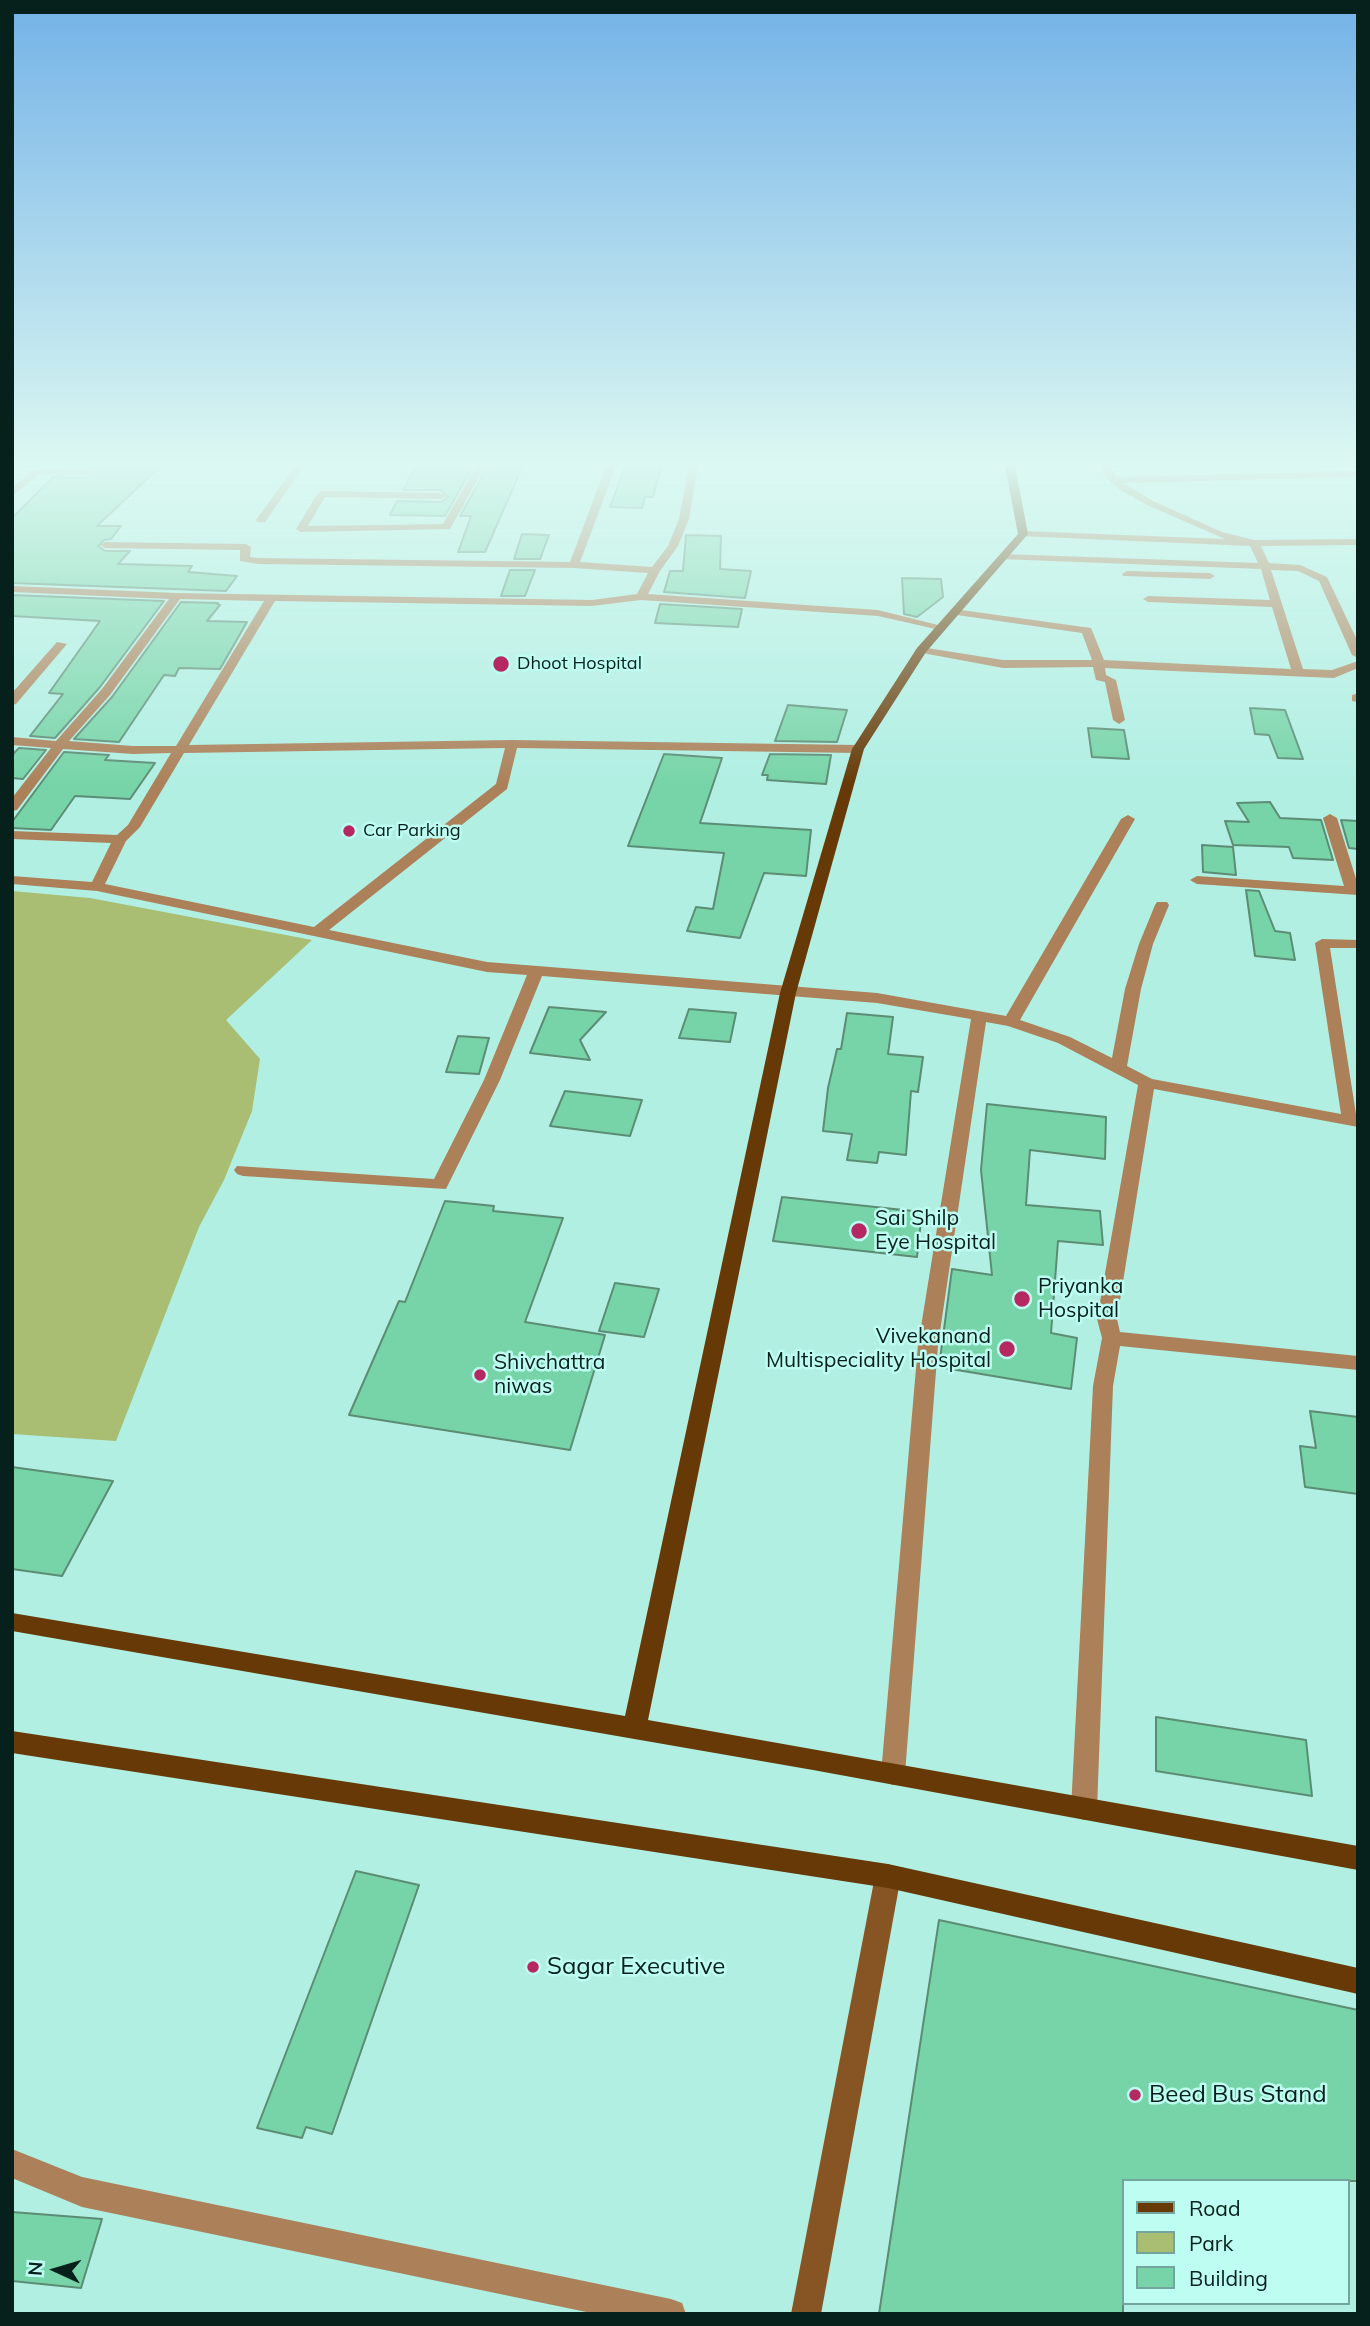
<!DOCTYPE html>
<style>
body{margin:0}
#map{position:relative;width:1370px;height:2326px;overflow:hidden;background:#b1efe3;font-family:Mulish,sans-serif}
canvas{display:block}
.frame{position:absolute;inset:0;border:14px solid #06201c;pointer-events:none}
.legend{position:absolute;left:1122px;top:2179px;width:228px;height:126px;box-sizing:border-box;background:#befdf1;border:2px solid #74a59c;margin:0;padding:9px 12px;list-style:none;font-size:21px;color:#06201c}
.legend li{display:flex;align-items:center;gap:14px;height:35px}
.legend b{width:35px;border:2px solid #74a59c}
.north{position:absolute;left:21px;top:2235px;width:70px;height:70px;-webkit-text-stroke:5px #befdf1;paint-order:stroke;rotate:274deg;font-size:19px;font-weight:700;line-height:28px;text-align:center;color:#06201c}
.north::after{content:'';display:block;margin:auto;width:24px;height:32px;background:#06201c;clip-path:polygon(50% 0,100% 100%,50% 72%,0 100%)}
</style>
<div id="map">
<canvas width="1370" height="2326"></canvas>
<div class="frame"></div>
<ul class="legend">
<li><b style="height:9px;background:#663906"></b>Road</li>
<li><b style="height:19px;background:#a9be73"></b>Park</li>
<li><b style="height:19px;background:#77d4a8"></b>Building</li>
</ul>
<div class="north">N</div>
</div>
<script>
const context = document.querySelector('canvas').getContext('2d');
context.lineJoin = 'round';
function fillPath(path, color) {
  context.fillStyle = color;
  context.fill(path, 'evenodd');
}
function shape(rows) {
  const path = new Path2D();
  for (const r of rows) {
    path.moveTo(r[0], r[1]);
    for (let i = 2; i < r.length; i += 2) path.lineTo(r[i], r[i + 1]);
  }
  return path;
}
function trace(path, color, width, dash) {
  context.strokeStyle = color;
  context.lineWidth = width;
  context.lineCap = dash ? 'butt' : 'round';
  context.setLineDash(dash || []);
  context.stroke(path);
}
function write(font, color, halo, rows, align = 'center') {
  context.font = font + ' Mulish,sans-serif';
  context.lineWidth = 5;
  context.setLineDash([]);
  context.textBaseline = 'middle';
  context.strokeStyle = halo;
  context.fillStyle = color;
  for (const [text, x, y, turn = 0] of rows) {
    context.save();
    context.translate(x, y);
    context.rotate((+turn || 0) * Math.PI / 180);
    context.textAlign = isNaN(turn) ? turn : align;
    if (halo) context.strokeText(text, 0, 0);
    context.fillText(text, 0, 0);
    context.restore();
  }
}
fillPath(shape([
 [12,891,90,898,312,940,226,1020,260,1059,252,1111,224,1180,199,1227,116,1441,12,1434]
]), '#a9be73');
const building = shape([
 [69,461,166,461,97,526,121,526,111,539,104,540,98,546,105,551,130,551,118,564,192,566,188,572,237,576,226,591,12,583,12,518,53,477,86,478,93,473,86,466,63,466,69,461],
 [419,461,476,461,445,516,390,515,397,501,441,502,448,497,441,490,403,490,419,461],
 [491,461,525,461,485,552,458,552,471,516,460,516,491,461],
 [627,461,663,461,653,497,645,497,642,508,610,507,627,461],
 [522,534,549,535,540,559,514,559,522,534],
 [686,535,721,536,720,569,751,571,745,598,664,592,670,571,683,571,686,535],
 [510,570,535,570,525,596,501,596,510,570],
 [902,578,941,579,943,597,917,617,904,614,902,578],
 [12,595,164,601,100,687,55,738,30,736,63,694,49,693,100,621,12,616,12,595],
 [181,602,218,603,217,604,220,605,207,621,247,622,220,669,179,668,175,676,164,675,119,742,74,739,112,697,181,602],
 [660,604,742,609,738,627,655,623,660,604],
 [788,705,847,710,837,742,775,741,788,705],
 [1250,708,1285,710,1303,759,1278,758,1269,735,1255,734,1250,708],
 [1088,728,1124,730,1129,759,1092,757,1088,728],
 [19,748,46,750,23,779,12,778,12,755,19,748],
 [64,752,109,755,105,760,155,763,130,799,75,796,51,830,12,828,12,822,64,752],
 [664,754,722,758,700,823,811,830,806,876,764,873,740,938,687,931,696,907,713,909,724,853,628,846,664,754],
 [770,754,831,755,826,784,767,780,768,775,762,775,770,754],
 [1270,802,1280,818,1321,820,1333,860,1293,858,1289,847,1233,845,1225,821,1249,822,1237,803,1270,802],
 [1341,820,1358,821,1358,849,1349,848,1341,820],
 [1202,845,1233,847,1236,875,1203,872,1202,845],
 [1246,890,1259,891,1275,931,1290,933,1295,960,1255,956,1246,890],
 [549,1007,606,1012,580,1040,590,1060,530,1053,549,1007],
 [689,1009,736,1013,730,1042,679,1038,689,1009],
 [847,1013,893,1017,888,1054,923,1057,918,1092,911,1091,906,1155,879,1152,877,1163,847,1160,852,1134,823,1131,828,1088,837,1049,841,1049,847,1013],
 [458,1036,489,1038,479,1074,446,1072,458,1036],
 [565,1091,642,1100,630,1136,550,1126,565,1091],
 [987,1104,1106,1117,1105,1159,1030,1150,1026,1205,1100,1211,1103,1245,1058,1241,1051,1333,1077,1338,1071,1389,939,1367,952,1269,992,1275,981,1170,987,1104],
 [782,1197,922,1212,917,1257,773,1241,782,1197],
 [445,1201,494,1206,493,1211,563,1218,525,1322,605,1335,570,1450,349,1415,399,1301,405,1302,445,1201],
 [615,1283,659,1289,644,1337,599,1331,615,1283],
 [1310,1411,1358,1417,1358,1494,1305,1487,1300,1446,1316,1448,1310,1411],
 [12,1467,113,1481,62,1576,12,1569,12,1467],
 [1156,1717,1306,1740,1312,1796,1156,1771,1156,1717],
 [356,1871,419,1885,332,2134,306,2127,302,2138,257,2128,356,1871],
 [939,1920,1358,2010,1358,2181,1123,2181,1123,2314,879,2314,939,1920],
 [12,2212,102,2219,81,2288,12,2281,12,2212]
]);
fillPath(building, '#77d4a8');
trace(building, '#5c8c74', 2);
fillPath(shape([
 [299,461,308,461,265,522,257,522,256,520,299,461],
 [479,461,488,461,450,529,301,532,296,529,317,494,322,491,441,493,446,496,441,499,325,497,308,526,443,524,479,461],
 [608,461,618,461,580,562,652,567,668,546,679,519,690,461,699,461,689,519,678,546,660,571,648,594,878,610,946,627,940,630,878,616,641,600,592,606,275,601,189,745,512,740,858,745,864,749,858,753,517,748,507,789,329,930,487,962,877,993,1006,1016,1121,819,1128,815,1135,819,1020,1020,1070,1037,1112,1058,1125,989,1139,944,1155,905,1157,902,1167,902,1169,905,1153,944,1141,989,1127,1066,1152,1079,1341,1114,1315,943,1322,939,1358,940,1358,948,1330,948,1358,1127,1154,1089,1117,1319,1120,1332,1358,1356,1358,1370,1120,1346,1113,1386,1097,1809,1093,1817,1084,1820,1075,1817,1071,1809,1093,1386,1102,1338,1097,1319,1138,1085,1058,1043,1008,1026,986,1022,938,1345,905,1774,902,1782,893,1785,884,1782,881,1774,918,1345,971,1019,877,1003,542,976,500,1080,446,1189,243,1176,237,1174,234,1170,237,1166,434,1179,484,1080,527,975,487,972,97,891,12,884,12,876,92,882,111,843,12,839,12,831,117,835,128,825,171,753,133,754,63,749,17,810,12,811,12,798,51,748,12,745,12,737,56,741,102,689,169,599,12,592,12,586,177,593,592,600,637,594,648,573,574,568,258,564,240,561,240,550,105,548,100,545,105,542,246,544,251,547,250,557,258,558,570,562,608,461],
 [180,599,264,601,176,746,133,746,69,741,110,695,180,599],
 [505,748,496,784,314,927,105,884,126,841,140,827,184,753,505,748],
 [1099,461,1107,461,1116,477,1358,471,1358,477,1123,483,1153,501,1222,532,1254,540,1358,539,1358,545,1261,546,1269,563,1300,565,1327,577,1358,642,1358,658,1352,655,1319,581,1298,571,1271,570,1303,669,1332,670,1358,661,1358,668,1334,678,1105,668,1106,675,1116,680,1125,720,1119,724,1113,720,1105,682,1096,680,1093,667,1003,668,917,652,915,650,921,647,1003,660,1092,660,1082,633,950,614,950,610,954,609,1091,628,1104,660,1291,669,1272,607,1148,602,1143,599,1148,596,1270,600,1261,569,999,559,998,557,1003,554,1258,563,1250,546,1019,536,1018,534,1023,531,1225,539,1147,505,1120,490,1105,477,1099,461],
 [35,469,86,469,91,472,86,475,40,474,12,496,12,488,35,469],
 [1127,571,1210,573,1215,576,1210,579,1123,576,1122,574,1127,571],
 [57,642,67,644,16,704,12,705,12,693,57,642],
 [1356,694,1358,702,1352,701,1352,695,1356,694],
 [1330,814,1337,818,1358,885,1358,895,1197,884,1190,880,1197,876,1344,886,1323,818,1330,814],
 [12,2149,82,2177,671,2299,682,2303,686,2314,596,2314,82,2207,12,2178,12,2149]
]), '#ac8059');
fillPath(shape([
 [888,1864,897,1868,901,1876,821,2314,791,2314,875,1876,879,1868,888,1864]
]), '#875523');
fillPath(shape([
 [1004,461,1014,461,1028,534,926,652,864,749,796,993,648,1720,1358,1846,1358,1870,813,1770,12,1631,12,1613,625,1716,780,993,852,749,917,648,1018,534,1004,461],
 [12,1731,888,1864,1358,1968,1358,1994,888,1888,12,1753,12,1731]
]), '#663906');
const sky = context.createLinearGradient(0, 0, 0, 786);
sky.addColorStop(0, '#73b2e7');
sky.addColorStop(0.59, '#dcf8f2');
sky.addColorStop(1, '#dcf8f200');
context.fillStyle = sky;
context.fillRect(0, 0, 1370, 786);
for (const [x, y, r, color] of [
 [501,664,9,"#b52962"],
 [349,831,7,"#b52962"],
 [859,1231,9,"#b52962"],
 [1022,1299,9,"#b52962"],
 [1007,1349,9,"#b52962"],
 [480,1375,7,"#b52962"],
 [533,1967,7,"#b52962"],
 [1135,2095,7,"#b52962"]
]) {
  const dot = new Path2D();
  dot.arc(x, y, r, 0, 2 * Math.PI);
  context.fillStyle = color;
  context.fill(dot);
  trace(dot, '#befdf1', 2.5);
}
write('18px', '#06201c', '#befdf1', [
 ["Dhoot Hospital",517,664],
 ["Car Parking",363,831]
], 'left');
write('21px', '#06201c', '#befdf1', [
 ["Sai Shilp",875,1219],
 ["Eye Hospital",875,1243],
 ["Priyanka",1038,1287],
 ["Hospital",1038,1311],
 ["Vivekanand",991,1337,"right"],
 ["Multispeciality Hospital",991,1361,"right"],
 ["Shivchattra",494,1363],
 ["niwas",494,1387]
], 'left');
write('24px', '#06201c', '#befdf1', [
 ["Sagar Executive",547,1967],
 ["Beed Bus Stand",1149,2095]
], 'left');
</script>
